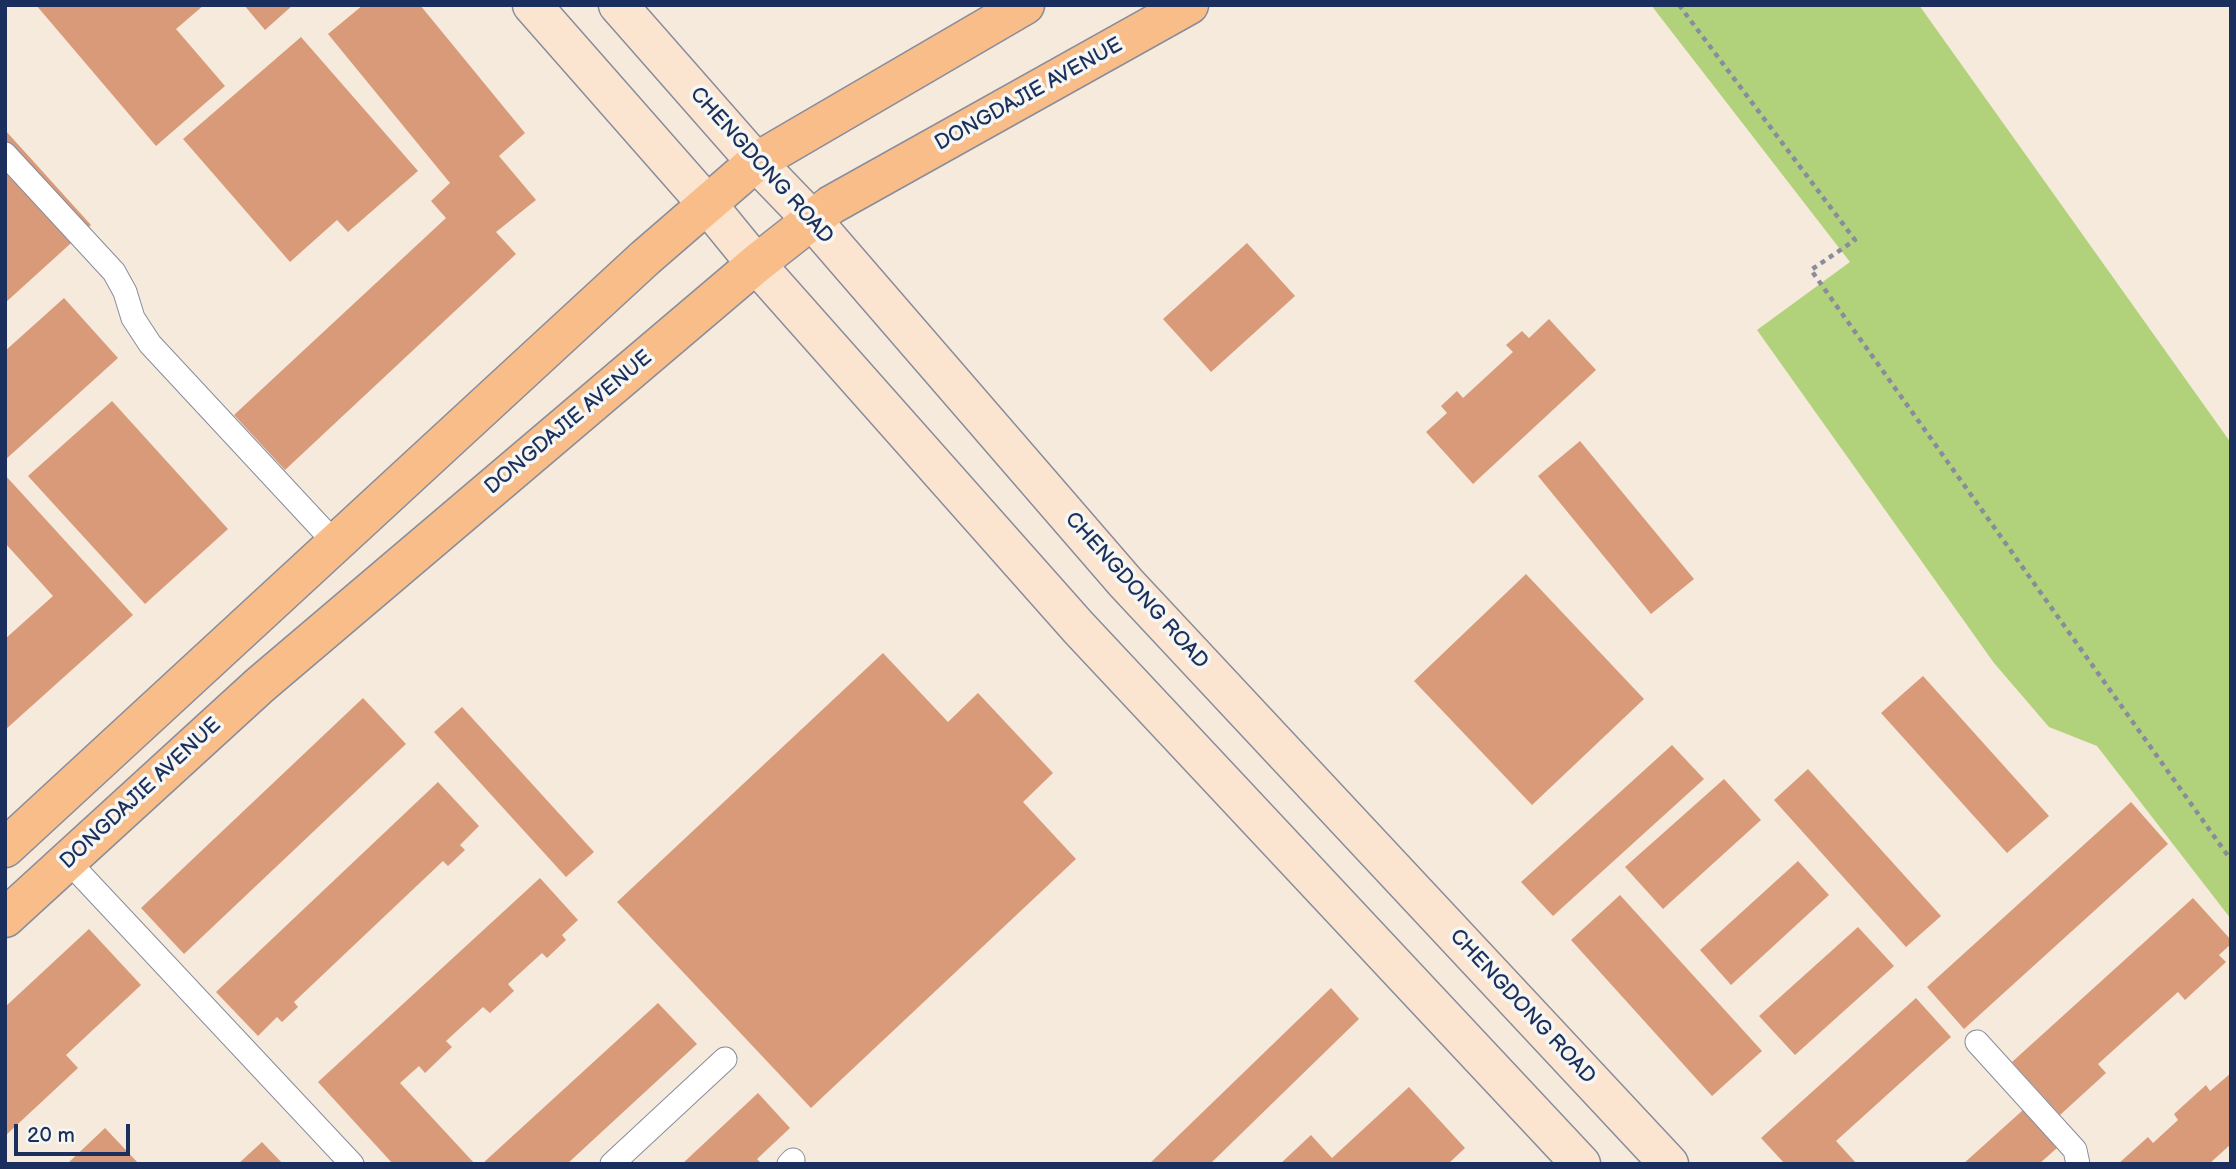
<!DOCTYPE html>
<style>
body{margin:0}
#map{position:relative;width:2236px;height:1169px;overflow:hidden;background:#f5eadb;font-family:"Balsamiq Sans",sans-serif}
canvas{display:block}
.frame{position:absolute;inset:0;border:7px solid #1b2f5e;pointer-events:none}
.scale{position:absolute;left:14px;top:1124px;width:116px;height:32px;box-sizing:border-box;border:4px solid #1b2f5e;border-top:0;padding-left:9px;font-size:21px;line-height:24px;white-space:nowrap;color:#1b2f5e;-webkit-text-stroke:5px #f6f6f2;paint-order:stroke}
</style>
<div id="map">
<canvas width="2236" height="1169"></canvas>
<div class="frame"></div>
<div class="scale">20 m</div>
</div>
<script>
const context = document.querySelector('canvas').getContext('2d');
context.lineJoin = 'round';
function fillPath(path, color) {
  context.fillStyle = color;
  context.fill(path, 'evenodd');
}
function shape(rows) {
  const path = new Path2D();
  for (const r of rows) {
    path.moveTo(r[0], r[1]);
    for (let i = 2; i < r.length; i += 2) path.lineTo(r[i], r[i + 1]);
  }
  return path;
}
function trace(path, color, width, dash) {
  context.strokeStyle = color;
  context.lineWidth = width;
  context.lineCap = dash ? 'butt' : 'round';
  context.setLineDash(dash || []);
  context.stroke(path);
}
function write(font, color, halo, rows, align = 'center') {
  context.font = font + ' "Balsamiq Sans",sans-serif';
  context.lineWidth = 7;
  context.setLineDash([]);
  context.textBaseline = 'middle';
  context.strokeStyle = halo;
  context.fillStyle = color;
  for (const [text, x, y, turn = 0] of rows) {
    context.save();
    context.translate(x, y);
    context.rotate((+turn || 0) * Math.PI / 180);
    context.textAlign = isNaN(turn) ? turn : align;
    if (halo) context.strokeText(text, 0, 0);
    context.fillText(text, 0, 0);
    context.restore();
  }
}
fillPath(shape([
 [1651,5,1919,5,2231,443,2231,919,2097,746,2049,727,1994,663,1757,330,1850,262]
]), '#b1d27a');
fillPath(shape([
 [36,5,204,5,176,29,225,86,156,146],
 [244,5,293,5,265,30],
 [363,5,420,5,525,133,499,156,536,200,496,232,516,254,285,470,234,415,446,218,431,201,450,183,328,34],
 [301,37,418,171,348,232,337,220,290,262,183,139],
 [5,130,91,225,5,303],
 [1247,243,1295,296,1211,372,1163,319],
 [64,298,118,358,5,460,5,351],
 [1549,319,1596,370,1473,484,1426,432,1447,413,1441,406,1457,391,1463,398,1513,352,1506,345,1522,331,1529,338],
 [112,401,228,529,145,604,28,476],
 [1580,441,1694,579,1651,614,1538,476],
 [5,475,133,615,5,730,5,639,53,596,5,543],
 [1526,574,1644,699,1532,805,1414,681],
 [883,653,948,722,978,693,1053,773,1023,802,1076,859,811,1108,617,902],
 [1923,676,2049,816,2007,853,1881,713],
 [363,698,406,744,184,954,141,908],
 [462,707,594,852,566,877,434,732],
 [1672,745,1704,779,1553,916,1521,882],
 [1808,769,1941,916,1906,947,1774,800],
 [1724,779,1761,820,1663,909,1625,867],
 [438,782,479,826,460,845,465,850,448,866,443,861,294,1002,298,1007,282,1022,277,1017,258,1036,216,992],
 [2131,802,2168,844,1964,1029,1927,987],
 [1798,861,1829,895,1731,985,1700,950],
 [540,878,578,920,562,935,566,940,547,958,542,953,508,984,514,991,490,1013,483,1007,446,1041,452,1047,425,1073,419,1066,400,1083,475,1164,393,1164,318,1082],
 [1620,895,1762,1051,1712,1096,1571,940],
 [2193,898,2231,940,2231,944,2219,955,2226,962,2185,1000,2178,992,2098,1064,2106,1073,2060,1115,2012,1062],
 [1858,927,1894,966,1795,1055,1759,1016],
 [89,929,141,985,66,1055,78,1068,5,1136,5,1007],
 [1331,988,1359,1019,1210,1164,1149,1164],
 [1916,998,1951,1037,1836,1141,1857,1164,1785,1164,1761,1138],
 [658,1003,697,1044,567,1164,482,1164],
 [2231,1073,2231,1144,2209,1164,2118,1164,2148,1137,2153,1143,2178,1120,2174,1114,2206,1085,2210,1091],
 [1409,1087,1465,1148,1448,1164,1280,1164,1311,1135,1332,1158],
 [758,1093,790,1128,757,1159,762,1164,682,1164],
 [2023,1110,2057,1148,2039,1164,1963,1164],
 [105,1128,139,1164,67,1164],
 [262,1142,283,1164,238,1164]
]), '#d99a7a');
const service = shape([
 [5,154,114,272,125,292,133,318,150,344,335,543],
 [68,861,352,1164],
 [1977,1042,2075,1150,2078,1164],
 [612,1164,725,1059],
 [789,1164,793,1160]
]);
const secondary = shape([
 [532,5,707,204,756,264,1078,627,1581,1164],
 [618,5,756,162,812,220,1126,583,1669,1164]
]);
const primary = shape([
 [5,848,645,258,756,162,1025,5],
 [5,918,260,685,756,264,831,205,1189,5]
]);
trace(service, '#888c9c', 25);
trace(secondary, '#888c9c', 41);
trace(primary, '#888c9c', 41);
trace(shape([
 [1679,5,1855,240,1811,270,2231,860]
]), '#888c9c', 4.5, [5, 5]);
trace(service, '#fff', 23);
trace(secondary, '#fce5d0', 38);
trace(primary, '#f8bd89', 38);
write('21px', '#1b2f5e', '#f6f6f2', [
 ["DONGDAJIE AVENUE",1029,95,-29],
 ["CHENGDONG ROAD",761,166,48],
 ["DONGDAJIE AVENUE",569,423,-40],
 ["CHENGDONG ROAD",1136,591,48],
 ["DONGDAJIE AVENUE",141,794,-43],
 ["CHENGDONG ROAD",1522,1007,47]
]);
</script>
